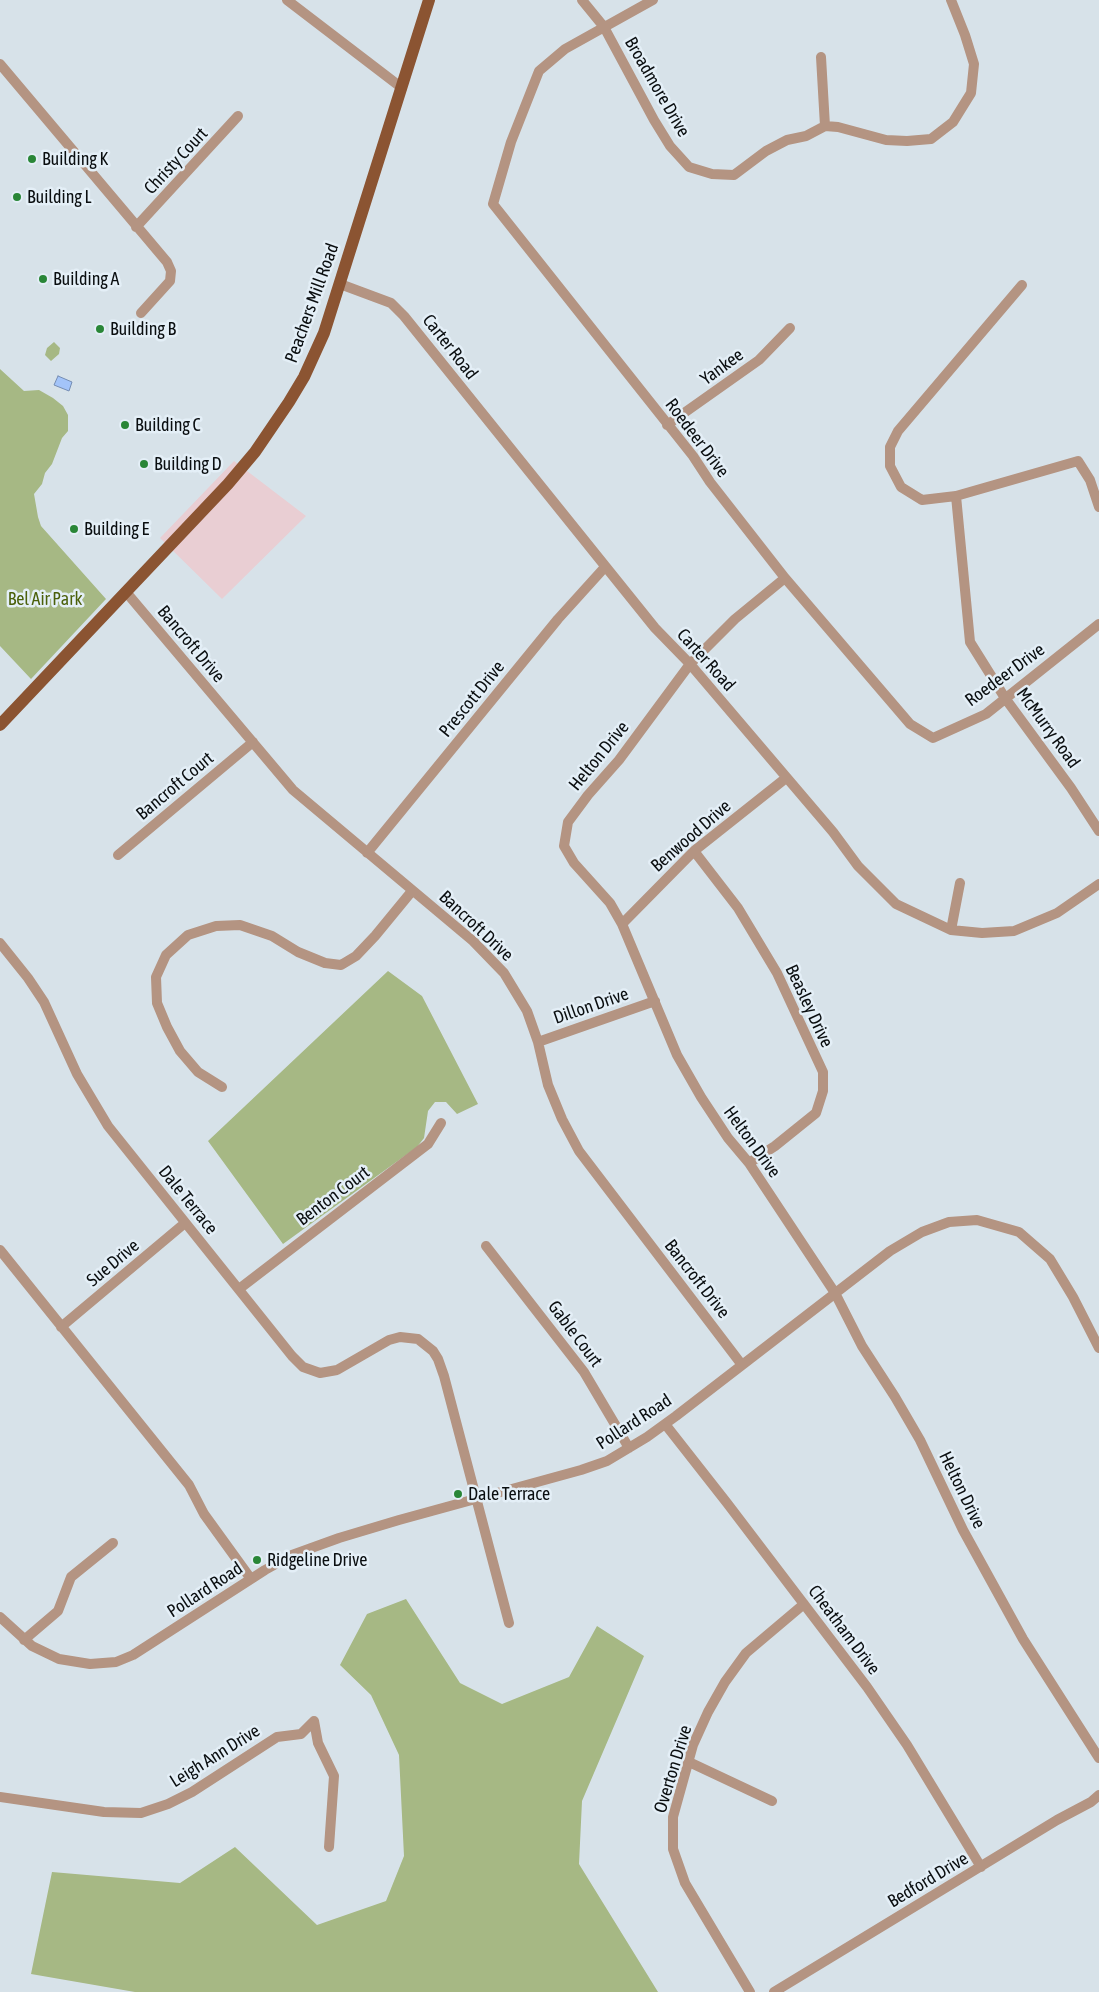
<!DOCTYPE html>
<style>
body{margin:0}
canvas{display:block;background:#d7e2e9}
</style>
<canvas width="1099" height="1992"></canvas>
<script>
const context = document.querySelector('canvas').getContext('2d');
context.lineJoin = 'round';
function fillPath(path, color) {
  context.fillStyle = color;
  context.fill(path, 'evenodd');
}
function shape(rows) {
  const path = new Path2D();
  for (const r of rows) {
    path.moveTo(r[0], r[1]);
    for (let i = 2; i < r.length; i += 2) path.lineTo(r[i], r[i + 1]);
  }
  return path;
}
function trace(path, color, width, dash) {
  context.strokeStyle = color;
  context.lineWidth = width;
  context.lineCap = dash ? 'butt' : 'round';
  context.setLineDash(dash || []);
  context.stroke(path);
}
function write(font, color, halo, rows, align = 'center') {
  context.font = font + ' "Asap Condensed",sans-serif';
  context.lineWidth = 5;
  context.setLineDash([]);
  context.textBaseline = 'middle';
  context.strokeStyle = halo;
  context.fillStyle = color;
  for (const [text, x, y, turn = 0] of rows) {
    context.save();
    context.translate(x, y);
    context.rotate((+turn || 0) * Math.PI / 180);
    context.textAlign = isNaN(turn) ? turn : align;
    if (halo) context.strokeText(text, 0, 0);
    context.fillText(text, 0, 0);
    context.restore();
  }
}
fillPath(shape([
 [234,461,306,516,222,599,160,538]
]), '#e9ced3');
fillPath(shape([
 [54,342,60,348,59,354,51,361,45,355,47,348],
 [0,369,24,391,39,390,53,398,63,406,68,415,68,431,62,438,52,464,45,473,42,484,34,494,38,517,41,526,106,599,31,679,0,646],
 [388,971,422,996,478,1104,457,1114,446,1102,435,1102,428,1111,424,1138,417,1147,283,1244,208,1141],
 [406,1599,460,1683,502,1704,569,1677,597,1626,644,1656,582,1801,579,1864,658,1992,135,1992,31,1974,52,1872,180,1883,235,1847,317,1925,386,1901,404,1856,399,1755,371,1695,340,1665,367,1614]
]), '#a6b884');
const water = shape([
 [58,376,72,382,69,391,54,385,58,376]
]);
fillPath(water, '#a3c4f9');
trace(water, '#758db3', 1);
trace(shape([
 [287,0,402,88],
 [582,0,604,27,654,120,670,146,689,167,712,174,734,175,766,151,787,140,806,136,825,126,838,127,886,140,907,141,931,139,953,122,971,93,974,64,965,35,951,0],
 [653,0,565,49,539,71,511,142,493,204,693,456,710,482,785,578,910,724,933,738,986,714,1099,624],
 [821,57,825,126],
 [0,64,167,262,171,271,170,281,141,313],
 [136,227,238,116],
 [340,284,391,303,404,316,655,628,690,664,833,832,858,866,896,904,951,930,982,933,1014,931,1057,913,1099,884],
 [1022,285,898,431,890,447,890,466,901,487,922,500,956,496,1078,461,1090,480,1099,507],
 [667,425,759,360,790,328],
 [956,496,970,642,1005,698,1071,788,1099,831],
 [785,578,735,619,690,664,619,760,588,795,568,822,564,846,574,863,610,903,622,924,677,1055,701,1097,728,1138,749,1163,835,1293,862,1346,895,1397,920,1440,963,1530,1023,1639,1099,1758],
 [126,592,293,790,473,941,504,973,527,1011,538,1042,548,1085,562,1119,579,1151,742,1365],
 [694,851,738,908,777,973,823,1072,823,1091,816,1113,775,1146,749,1163],
 [367,853,558,619,605,567],
 [118,855,253,742],
 [622,924,694,851,786,778],
 [951,930,960,883],
 [0,943,28,978,44,1002,77,1074,108,1126,292,1356,303,1367,320,1373,337,1370,389,1340,400,1337,418,1339,433,1351,438,1359,444,1376,509,1623],
 [538,1042,655,1001],
 [222,1087,198,1072,180,1051,167,1027,157,1003,156,977,166,955,188,935,216,926,240,925,272,936,298,952,325,963,341,965,356,956,375,936,412,891],
 [486,1246,584,1372,629,1448],
 [0,1250,189,1485,204,1514,251,1579],
 [239,1289,428,1144,441,1123],
 [61,1327,185,1223],
 [665,1424,727,1503,867,1687,907,1745,981,1867],
 [0,1617,32,1646,59,1659,90,1664,116,1662,133,1655,265,1570,292,1555,339,1538,399,1520,581,1470,607,1461,647,1437,676,1416,890,1251,922,1232,949,1222,977,1220,1019,1232,1050,1259,1073,1297,1099,1348],
 [24,1640,58,1611,71,1577,113,1543],
 [689,1762,772,1801],
 [0,1797,104,1812,141,1813,168,1804,192,1792,277,1737,301,1734,314,1721,318,1743,334,1776,329,1847],
 [750,1992,685,1883,673,1849,673,1817,693,1745,708,1712,725,1682,746,1653,804,1604],
 [774,1992,1057,1820,1091,1802,1099,1795]
]), '#b49482', 10);
trace(shape([
 [0,725,228,484,255,452,289,402,304,377,324,333,429,0]
]), '#8b5432', 12);
for (const [x, y, r, color] of [
 [32,159,5,"#298637"],
 [17,197,5,"#298637"],
 [43,279,5,"#298637"],
 [100,329,5,"#298637"],
 [125,425,5,"#298637"],
 [144,464,5,"#298637"],
 [74,529,5,"#298637"],
 [458,1494,5,"#298637"],
 [257,1560,5,"#298637"]
]) {
  const dot = new Path2D();
  dot.arc(x, y, r, 0, 2 * Math.PI);
  context.fillStyle = color;
  context.fill(dot);
  trace(dot, '#e4eff7', 2);
}
write('18px', '#0a0e10', '#e4eff7', [
 ["Broadmore Drive",657,87,60],
 ["Christy Court",176,161,-47],
 ["Peachers Mill Road",312,303,-70],
 ["Carter Road",450,347,52],
 ["Yankee",722,367,-36],
 ["Roedeer Drive",697,438,53],
 ["Bancroft Drive",191,644,50],
 ["Carter Road",706,660,48],
 ["Roedeer Drive",1005,675,-36],
 ["Prescott Drive",472,699,-51],
 ["McMurry Road",1048,728,54],
 ["Helton Drive",599,756,-51],
 ["Bancroft Court",175,786,-40],
 ["Benwood Drive",691,836,-41],
 ["Bancroft Drive",476,926,43],
 ["Dillon Drive",591,1006,-19],
 ["Beasley Drive",809,1006,65],
 ["Helton Drive",752,1142,54],
 ["Benton Court",333,1196,-37],
 ["Dale Terrace",188,1200,51],
 ["Sue Drive",113,1263,-40],
 ["Bancroft Drive",697,1279,52],
 ["Gable Court",575,1334,53],
 ["Pollard Road",634,1422,-33],
 ["Helton Drive",962,1490,64],
 ["Pollard Road",205,1590,-33],
 ["Cheatham Drive",844,1630,53],
 ["Leigh Ann Drive",215,1756,-32],
 ["Overton Drive",673,1769,-73],
 ["Bedford Drive",928,1880,-31]
]);
write('18px', '#0a0e10', '#e4eff7', [
 ["Building K",42,159],
 ["Building L",27,197],
 ["Building A",53,279],
 ["Building B",110,329],
 ["Building C",135,425],
 ["Building D",154,464],
 ["Building E",84,529],
 ["Dale Terrace",468,1494],
 ["Ridgeline Drive",267,1560]
], 'left');
write('18px', '#4b600b', '#e4eff7', [
 ["Bel Air Park",45,599]
]);
</script>
